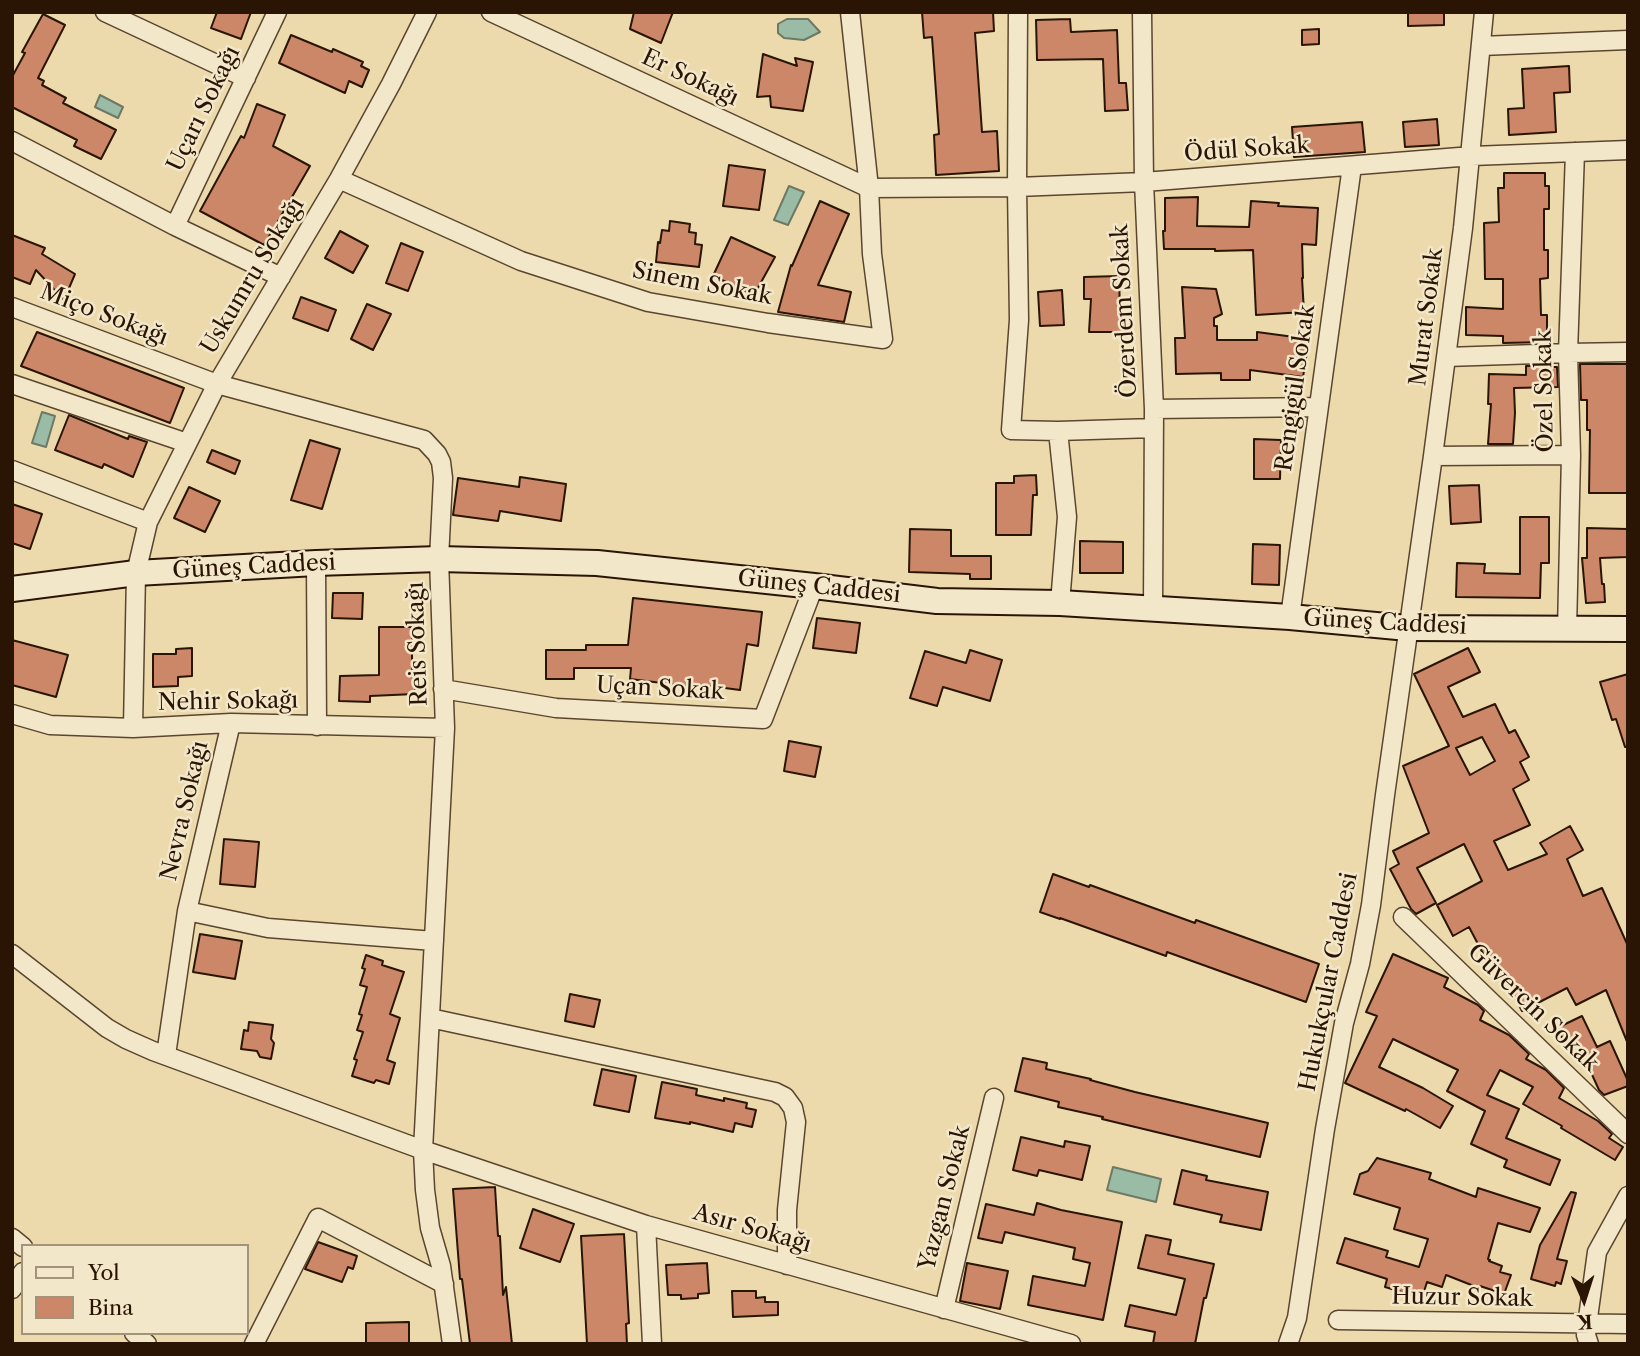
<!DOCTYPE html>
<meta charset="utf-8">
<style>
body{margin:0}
#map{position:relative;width:1640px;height:1356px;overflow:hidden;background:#ecdaad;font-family:"Libre Caslon Text",serif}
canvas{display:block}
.frame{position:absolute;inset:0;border:14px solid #2a1505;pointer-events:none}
.legend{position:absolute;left:21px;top:1244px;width:228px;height:91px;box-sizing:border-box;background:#f3e7ca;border:2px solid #a3937b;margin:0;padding:9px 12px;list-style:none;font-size:21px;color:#2a1505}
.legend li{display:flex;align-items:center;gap:14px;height:35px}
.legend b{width:35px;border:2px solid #a3937b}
.north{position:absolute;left:1549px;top:1265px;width:70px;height:70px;-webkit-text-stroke:5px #f3e7ca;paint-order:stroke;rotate:177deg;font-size:19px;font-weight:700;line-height:28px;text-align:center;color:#2a1505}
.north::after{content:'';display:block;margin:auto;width:24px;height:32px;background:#2a1505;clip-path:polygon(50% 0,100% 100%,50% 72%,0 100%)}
</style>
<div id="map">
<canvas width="1640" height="1356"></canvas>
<div class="frame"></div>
<ul class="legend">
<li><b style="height:9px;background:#f3e7ca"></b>Yol</li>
<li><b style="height:19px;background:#cb8768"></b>Bina</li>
</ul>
<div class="north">K</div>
</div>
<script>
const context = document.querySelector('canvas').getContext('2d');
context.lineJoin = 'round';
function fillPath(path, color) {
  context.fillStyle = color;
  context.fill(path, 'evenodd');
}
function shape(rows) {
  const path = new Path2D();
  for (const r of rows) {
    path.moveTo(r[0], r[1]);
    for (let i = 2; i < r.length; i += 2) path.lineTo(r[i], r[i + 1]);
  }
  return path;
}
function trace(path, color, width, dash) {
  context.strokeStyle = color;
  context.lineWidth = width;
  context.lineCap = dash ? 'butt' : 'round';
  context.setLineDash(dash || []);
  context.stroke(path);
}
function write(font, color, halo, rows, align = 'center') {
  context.font = font + ' "Libre Caslon Text",serif';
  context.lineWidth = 5;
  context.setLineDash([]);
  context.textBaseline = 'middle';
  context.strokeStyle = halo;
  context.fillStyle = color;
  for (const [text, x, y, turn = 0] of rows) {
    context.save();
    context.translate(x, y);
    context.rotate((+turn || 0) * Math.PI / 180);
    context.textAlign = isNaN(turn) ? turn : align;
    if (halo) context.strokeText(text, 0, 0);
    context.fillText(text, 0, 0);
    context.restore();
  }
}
const water = shape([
 [787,19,808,19,820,32,804,40,784,38,778,33,778,24,787,19],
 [100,95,123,107,118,118,95,107,100,95],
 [789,186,804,192,788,225,774,220,789,186],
 [42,412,55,416,46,447,32,443,42,412],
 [1113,1167,1161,1179,1156,1202,1107,1190,1113,1167]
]);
fillPath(water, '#9abba5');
trace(water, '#6d7965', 2);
const building = shape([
 [217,12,251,12,241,39,211,28,217,12],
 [634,12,673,12,661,43,630,29,634,12],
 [922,12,993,12,994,31,975,33,982,132,997,131,999,171,936,175,934,135,939,134,932,37,924,38,922,12],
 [1408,12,1444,12,1444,25,1408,26,1408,12],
 [43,14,65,25,38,78,44,81,42,85,66,98,63,103,116,130,101,159,74,146,77,140,12,107,12,77,25,53,22,52,43,14],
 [1070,19,1071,32,1117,30,1119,83,1126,83,1128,110,1105,111,1103,59,1037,60,1036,20,1070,19],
 [1319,29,1319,44,1302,45,1302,30,1319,29],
 [291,35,332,52,333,49,363,62,361,66,369,70,362,87,349,81,345,93,279,63,291,35],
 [763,54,797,66,795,58,813,62,803,111,771,107,770,96,757,97,763,54],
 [1569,66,1570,92,1554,93,1556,132,1509,135,1508,109,1524,108,1522,69,1569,66],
 [257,104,285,115,273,146,310,166,264,245,200,211,241,136,244,138,257,104],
 [1437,119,1439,145,1405,147,1403,122,1437,119],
 [1362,122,1365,152,1294,157,1292,127,1362,122],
 [729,165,765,170,759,210,723,206,729,165],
 [1504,173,1545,173,1545,186,1549,186,1549,209,1544,209,1544,250,1548,250,1548,278,1540,279,1541,315,1547,315,1547,342,1503,343,1503,336,1466,335,1466,307,1503,309,1503,279,1485,279,1484,223,1499,222,1498,188,1504,188,1504,173],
 [1198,197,1197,226,1249,227,1251,201,1279,203,1278,206,1318,208,1316,245,1302,244,1303,278,1302,278,1304,312,1256,315,1253,250,1215,251,1215,249,1164,249,1163,231,1165,231,1165,198,1198,197],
 [820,201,849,214,818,285,851,292,844,322,778,312,791,265,792,266,820,201],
 [670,221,690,224,689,232,696,233,695,244,702,245,699,267,656,262,658,242,660,243,662,230,669,231,670,221],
 [340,231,368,246,353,273,325,258,340,231],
 [12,235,45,248,42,254,75,274,64,300,36,270,30,284,12,277,12,235],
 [731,237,775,257,754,295,713,276,731,237],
 [401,243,423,252,408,291,386,283,401,243],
 [1119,276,1120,311,1125,311,1125,332,1089,332,1091,299,1084,299,1084,277,1119,276],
 [1182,287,1216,289,1222,314,1214,318,1214,326,1217,326,1217,340,1257,340,1257,332,1309,339,1303,377,1250,370,1250,380,1221,380,1221,373,1176,374,1175,338,1185,338,1182,287],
 [1062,290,1064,325,1040,326,1038,292,1062,290],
 [301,297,336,310,328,331,293,318,301,297],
 [367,304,391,314,373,350,351,339,367,304],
 [37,332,184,388,170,423,21,366,37,332],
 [1580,364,1628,364,1628,493,1589,493,1590,430,1587,430,1587,400,1581,400,1580,364],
 [1547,365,1548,367,1557,367,1558,387,1514,388,1515,413,1513,444,1488,444,1491,404,1488,404,1489,374,1526,375,1526,366,1547,365],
 [69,415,128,439,129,436,147,442,133,477,104,464,102,468,55,450,69,415],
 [1254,439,1281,440,1280,479,1254,479,1254,439],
 [310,440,340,449,322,509,291,500,310,440],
 [212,450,240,461,235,474,207,462,212,450],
 [1036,475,1037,495,1033,495,1031,535,996,535,996,483,1014,483,1014,476,1036,475],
 [520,477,566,484,561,521,500,511,498,521,453,515,458,478,519,487,520,477],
 [1479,485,1481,522,1451,524,1449,486,1479,485],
 [189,487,220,501,205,532,174,518,189,487],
 [12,504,42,514,30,549,12,543,12,504],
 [1520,517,1549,517,1549,563,1541,563,1540,598,1456,597,1457,563,1485,564,1484,573,1520,574,1520,517],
 [1587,528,1628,529,1628,557,1600,558,1602,584,1604,584,1605,602,1586,603,1582,558,1587,558,1587,528],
 [910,529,951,530,951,556,991,556,991,579,970,579,970,574,909,572,910,529],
 [1080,541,1123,542,1123,573,1080,573,1080,541],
 [1253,544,1280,545,1279,585,1252,584,1253,544],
 [333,593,363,593,362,619,332,618,333,593],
 [633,598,762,612,758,646,747,644,740,690,694,684,694,687,630,679,631,668,574,668,574,679,546,679,546,650,586,650,586,645,628,645,633,598],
 [817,618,860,623,856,653,813,648,817,618],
 [379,627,412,627,412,669,415,669,415,694,370,696,370,702,339,701,340,676,379,675,379,627],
 [12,640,68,655,56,697,12,685,12,640],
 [192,648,192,676,178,677,178,686,153,687,153,654,176,654,176,649,192,648],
 [1468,648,1480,672,1448,687,1463,717,1495,704,1509,733,1515,730,1529,757,1520,762,1529,780,1513,789,1530,825,1494,841,1508,870,1547,854,1540,843,1570,826,1583,850,1567,859,1583,896,1602,888,1628,946,1628,1044,1606,990,1576,1005,1567,988,1522,1011,1495,959,1488,963,1469,927,1453,936,1437,905,1482,881,1464,844,1417,868,1436,903,1416,914,1411,909,1390,869,1399,864,1393,851,1429,833,1403,766,1449,746,1414,674,1468,648],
 [1482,737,1495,761,1470,775,1456,748,1482,737],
 [970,650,1002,660,990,701,943,687,937,706,910,698,925,651,966,663,970,650],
 [1628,674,1628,747,1625,747,1616,719,1612,720,1600,682,1628,674],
 [789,741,821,747,815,777,784,771,789,741],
 [224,839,259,842,255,887,220,884,224,839],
 [1053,874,1089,887,1090,885,1195,923,1196,920,1319,964,1306,1002,1167,952,1166,956,1060,918,1060,919,1040,912,1053,874],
 [200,934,242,941,235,979,193,972,200,934],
 [1393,954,1448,978,1444,987,1478,1005,1484,1011,1480,1020,1509,1035,1529,1054,1526,1059,1546,1070,1564,1088,1559,1098,1598,1121,1612,1134,1609,1138,1623,1147,1615,1160,1561,1128,1562,1126,1523,1104,1533,1087,1500,1070,1487,1095,1519,1109,1506,1138,1560,1160,1550,1185,1504,1167,1507,1160,1471,1144,1485,1111,1447,1091,1458,1070,1393,1039,1379,1067,1423,1088,1453,1106,1440,1128,1406,1109,1405,1111,1345,1083,1377,1016,1366,1012,1393,954],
 [366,955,383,961,382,965,404,972,390,1014,400,1018,387,1060,395,1063,389,1084,376,1080,374,1083,352,1076,357,1060,354,1059,363,1032,357,1030,362,1015,359,1014,367,987,360,985,365,969,362,968,366,955],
 [570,994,600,1000,594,1027,565,1021,570,994],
 [1582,1016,1597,1047,1610,1041,1628,1081,1628,1086,1604,1095,1599,1090,1578,1044,1568,1049,1557,1028,1582,1016],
 [249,1022,273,1025,271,1039,274,1043,271,1059,260,1057,257,1051,241,1049,244,1030,248,1031,249,1022],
 [1023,1058,1047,1063,1046,1069,1091,1079,1090,1080,1135,1092,1268,1123,1260,1157,1102,1119,1103,1117,1058,1107,1059,1102,1015,1091,1023,1058],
 [602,1069,636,1076,629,1112,594,1105,602,1069],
 [662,1082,697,1089,696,1095,724,1101,724,1098,747,1103,746,1108,756,1110,752,1127,735,1123,733,1132,690,1122,690,1124,655,1118,662,1082],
 [1021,1137,1064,1147,1065,1141,1090,1146,1082,1180,1039,1170,1037,1176,1013,1170,1021,1137],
 [1377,1158,1431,1173,1429,1179,1476,1197,1478,1188,1540,1208,1530,1232,1498,1223,1488,1259,1490,1260,1489,1261,1502,1266,1500,1272,1511,1275,1504,1294,1480,1286,1479,1288,1446,1275,1442,1287,1427,1282,1422,1298,1385,1287,1387,1279,1337,1263,1345,1238,1388,1251,1386,1257,1419,1267,1428,1239,1394,1229,1400,1208,1354,1194,1360,1174,1368,1171,1377,1158],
 [1182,1170,1207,1176,1206,1180,1268,1192,1261,1230,1220,1222,1222,1215,1174,1204,1182,1170],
 [495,1187,498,1236,500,1236,503,1295,506,1287,512,1344,470,1344,462,1279,460,1279,453,1189,495,1187],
 [1571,1192,1576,1193,1557,1259,1567,1261,1561,1284,1556,1282,1555,1286,1531,1279,1540,1245,1571,1192],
 [1037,1203,1061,1210,1122,1222,1103,1320,1028,1305,1033,1276,1085,1286,1090,1263,1073,1259,1075,1248,1005,1232,1002,1243,978,1238,986,1204,1034,1215,1037,1203],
 [533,1209,574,1224,560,1262,520,1248,533,1209],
 [624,1234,629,1323,626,1324,627,1344,587,1344,581,1236,624,1234],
 [1146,1235,1171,1240,1168,1254,1214,1264,1206,1298,1204,1298,1195,1344,1153,1344,1155,1332,1125,1326,1130,1305,1176,1315,1185,1279,1138,1268,1146,1235],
 [318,1242,357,1256,353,1269,348,1267,342,1282,305,1269,318,1242],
 [707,1263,709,1293,698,1294,698,1298,681,1299,681,1295,668,1295,666,1265,707,1263],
 [967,1263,1008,1271,1000,1309,960,1301,967,1263],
 [732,1291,756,1291,756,1298,765,1297,765,1302,778,1302,778,1315,733,1317,732,1291],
 [409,1322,409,1343,366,1343,366,1323,409,1322]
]);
fillPath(building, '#cb8768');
trace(building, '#2a1505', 2);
const minor = shape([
 [105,12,246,78],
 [491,12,869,188,1017,187,1144,182,1472,156,1628,150],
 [1018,12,1017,187,1019,320,1011,430,1058,431],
 [1142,12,1144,182,1154,409,1153,608],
 [1481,46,1628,40],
 [12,141,175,226,281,277],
 [339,179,521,261,648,302,768,323,883,339,872,254,869,188,850,12],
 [175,226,277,12],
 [12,307,217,384,424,440,437,454,441,462,443,478,439,559,445,728,423,1150,425,1190,430,1228,441,1266,452,1344],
 [1446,357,1568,353,1628,352],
 [12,384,187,443],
 [1154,409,1318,407],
 [1433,456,1571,455],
 [12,470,148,522],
 [316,563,317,726],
 [1060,603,1067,517,1058,431,1154,428],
 [1290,617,1352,166],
 [1567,630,1571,455,1568,353,1575,152],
 [443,689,556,708,763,719,814,586],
 [12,714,50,725,133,728,231,723,445,728],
 [231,723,187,911,268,928,434,941],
 [133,728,136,573,148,522,217,384,339,179,391,84,427,12],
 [1403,917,1628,1134],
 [12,954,107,1028,126,1039,153,1051,423,1150,646,1225,1071,1344],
 [430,1018,775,1092,785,1097,793,1108,796,1122,787,1210,787,1265],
 [166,1055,187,911],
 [646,1225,652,1344],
 [12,1238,23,1247],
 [12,1289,23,1272],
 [944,1309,994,1098],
 [1338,1320,1628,1324],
 [134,1333,147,1344],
 [254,1344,318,1218,444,1284],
 [1288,1344,1297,1318,1325,1129,1344,1023,1360,964,1371,905,1385,795,1433,456,1463,228,1484,12],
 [1589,1344,1586,1335,1587,1325,1597,1252,1628,1196]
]);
const secondary = shape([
 [12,589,136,573,316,563,439,559,597,563,814,586,937,601,1060,603,1290,617,1408,628,1628,629]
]);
trace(minor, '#5a462f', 21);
trace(secondary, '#2a1505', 28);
trace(minor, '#f3e7ca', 18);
trace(secondary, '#f3e7ca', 24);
write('23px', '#2a1505', '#f3e7ca', [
 ["Er Sokağı",690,78,25],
 ["Uçarı Sokağı",204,109,-64],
 ["Ödül Sokak",1247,150,-4],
 ["Uskumru Sokağı",253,276,-59],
 ["Sinem Sokak",702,284,11],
 ["Özerdem Sokak",1125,311,-93],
 ["Miço Sokağı",104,315,21],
 ["Murat Sokak",1427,317,-83],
 ["Rengigül Sokak",1296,388,-82],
 ["Özel Sokak",1545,391,-91],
 ["Güneş Caddesi",254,567,-3],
 ["Güneş Caddesi",819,587,6],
 ["Güneş Caddesi",1385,623,3],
 ["Reis Sokağı",418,644,-92],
 ["Uçan Sokak",660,689,3],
 ["Nehir Sokağı",228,702,-1],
 ["Nevra Sokağı",185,811,-77],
 ["Hukukçular Caddesi",1329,982,-79],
 ["Güvercin Sokak",1533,1008,44],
 ["Yazgan Sokak",945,1198,-76],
 ["Asır Sokağı",752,1229,16],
 ["Huzur Sokak",1462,1298,1]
]);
</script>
